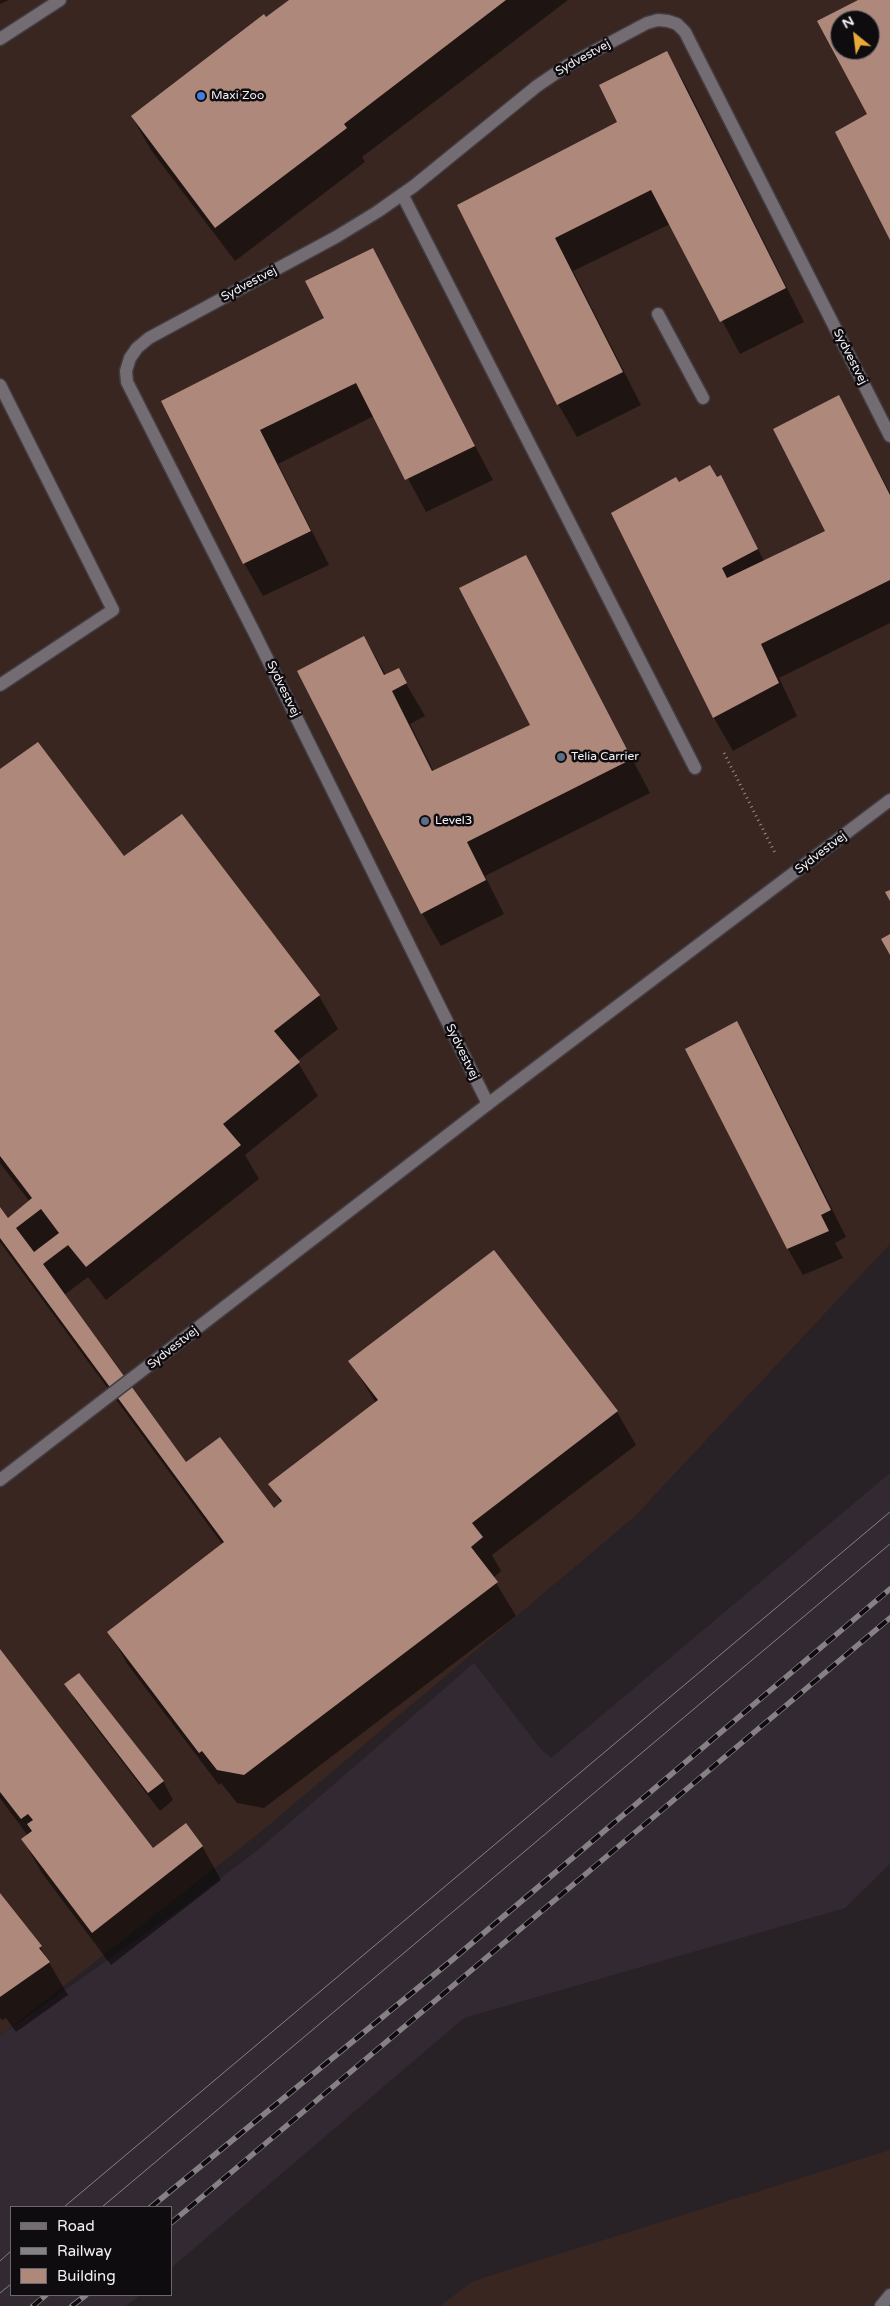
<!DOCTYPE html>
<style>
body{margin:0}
#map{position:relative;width:890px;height:2306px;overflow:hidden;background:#282227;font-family:"Varela Round",sans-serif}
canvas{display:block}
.legend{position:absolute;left:10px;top:2206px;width:162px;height:90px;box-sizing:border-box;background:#0f0c0f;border:1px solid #6b676b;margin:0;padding:6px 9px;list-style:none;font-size:15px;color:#f4f0f4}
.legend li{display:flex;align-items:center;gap:10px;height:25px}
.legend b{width:25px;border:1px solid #6b676b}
.north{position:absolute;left:830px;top:10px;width:50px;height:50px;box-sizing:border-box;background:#0f0c0f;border:1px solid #6b676b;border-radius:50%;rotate:331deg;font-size:14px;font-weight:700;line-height:20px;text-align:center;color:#f4f0f4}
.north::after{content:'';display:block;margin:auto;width:18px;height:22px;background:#e9ab38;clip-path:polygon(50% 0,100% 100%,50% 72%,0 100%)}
</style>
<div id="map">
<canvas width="890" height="2306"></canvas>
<ul class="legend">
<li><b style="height:6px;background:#736c72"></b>Road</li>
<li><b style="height:6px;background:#868185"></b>Railway</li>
<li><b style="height:14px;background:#ae887b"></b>Building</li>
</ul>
<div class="north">N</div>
</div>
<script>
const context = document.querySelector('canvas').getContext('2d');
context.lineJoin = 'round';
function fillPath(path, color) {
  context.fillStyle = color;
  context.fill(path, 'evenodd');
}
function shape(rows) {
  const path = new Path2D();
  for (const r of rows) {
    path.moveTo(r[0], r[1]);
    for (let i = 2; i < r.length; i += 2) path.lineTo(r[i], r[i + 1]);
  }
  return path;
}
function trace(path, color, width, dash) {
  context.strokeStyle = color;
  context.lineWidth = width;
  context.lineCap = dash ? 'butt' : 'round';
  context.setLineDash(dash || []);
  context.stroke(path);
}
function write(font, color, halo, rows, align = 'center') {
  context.font = font + ' "Varela Round",sans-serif';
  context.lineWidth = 5;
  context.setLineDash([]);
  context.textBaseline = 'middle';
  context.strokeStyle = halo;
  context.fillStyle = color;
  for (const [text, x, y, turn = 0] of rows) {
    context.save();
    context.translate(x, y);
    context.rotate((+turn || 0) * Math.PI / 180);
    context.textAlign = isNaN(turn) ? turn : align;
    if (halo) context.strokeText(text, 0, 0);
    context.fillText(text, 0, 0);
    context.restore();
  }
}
fillPath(shape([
 [890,1473,890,1864,845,1908,464,2018,171,2268,171,2207,11,2207,11,2295,140,2295,126,2306,0,2306,0,2036,173,1914,258,1850,474,1663,540,1748,551,1758]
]), '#332932');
fillPath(shape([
 [0,0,890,0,890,1244,634,1517,257,1835,0,2036],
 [840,20,870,20,870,50,840,50],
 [890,2150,890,2306,440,2306,473,2281]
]), '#392621');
fillPath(shape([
 [0,0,9,0,0,4],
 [291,0,568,0,362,157,365,162,235,261,151,150,132,117],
 [667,53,686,86,804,322,740,354,670,224,573,271,641,405,577,437,558,404,458,206,619,123],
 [372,249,493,480,426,512,374,416,278,464,329,565,263,596,244,563,163,402,326,319],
 [839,397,890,493,890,623,779,678,797,716,733,751,714,718,612,513,678,483,721,477,764,561,826,531],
 [526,556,650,793,485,876,504,914,441,946,422,913,364,637,386,675,398,670,425,716,410,724,434,772,532,725],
 [0,770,319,996,338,1029,297,1061,318,1096,245,1155,259,1179,106,1300,88,1277,64,1295,186,1464,273,1509,281,1503,270,1484,376,1403,350,1361,494,1252,617,1412,636,1445,492,1555,501,1571,493,1578,516,1616,264,1808,237,1803,221,1783,219,1785,128,1665,109,1632,223,1545,0,1242,0,1209,8,1219,30,1202,0,1163],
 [74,1242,65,1248,65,1245],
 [736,1023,752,1049,846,1237,835,1243,843,1258,803,1275,788,1249],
 [0,1651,153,1850,202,1846,221,1880,111,1965,42,1873,23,1840,28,1836,0,1798],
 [66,1684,163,1781,173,1800,160,1811,77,1703],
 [0,1895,40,1947,68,1995,16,2032,6,2018,2,2020,0,2018]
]), '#0007');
fillPath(shape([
 [289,0,506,0,344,124,347,128,215,228,131,116,264,14,266,17],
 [858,0,890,0,890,240,835,132,867,114,817,21],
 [840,20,870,20,870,50,840,50],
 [667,51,786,288,720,322,651,190,555,238,623,372,557,405,457,205,617,122,599,85],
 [373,248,475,446,405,480,356,383,260,430,311,531,243,564,161,401,324,318,305,281],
 [839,395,890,495,890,580,761,644,779,683,713,718,611,513,676,477,679,482,710,465,717,477,721,475,758,549,722,568,727,578,825,531,773,429],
 [526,555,632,759,467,842,486,880,421,914,297,671,364,636,384,675,399,668,407,683,392,691,432,771,530,725,459,588],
 [38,742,124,856,182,814,320,995,274,1031,300,1062,223,1124,241,1145,86,1267,68,1245,43,1264,186,1462,220,1437,274,1508,282,1501,268,1484,378,1400,348,1361,494,1250,618,1411,472,1523,483,1537,471,1547,498,1582,244,1775,217,1770,202,1751,199,1753,107,1632,224,1542,0,1238,0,1207,8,1218,32,1198,0,1156,0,769],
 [41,1209,59,1233,34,1252,16,1228],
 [890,890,890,901,885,892],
 [890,934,890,955,881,939],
 [737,1021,831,1210,821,1215,829,1231,787,1249,685,1049],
 [0,1649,153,1848,186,1823,203,1846,92,1933,21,1839,32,1831,27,1824,33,1820,28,1814,21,1819,0,1792],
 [79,1673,164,1781,148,1793,64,1684],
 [0,1893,42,1946,39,1948,50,1962,0,1997]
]), '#ae887b');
const service = shape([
 [402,194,695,768],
 [658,314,703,398],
 [0,385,113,610,0,685],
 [488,1104,254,632,127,382,126,371,130,358,137,348,149,338,336,237,377,212,414,186,537,86,568,65,647,23,658,20,668,21,677,24,685,32,890,436],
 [881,2306,890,2295]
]);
const minor = shape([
 [0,39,60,0]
]);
const tertiary = shape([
 [0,1480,488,1104,890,800]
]);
trace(service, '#423d42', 15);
trace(minor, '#423d42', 15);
trace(tertiary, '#423d42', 15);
trace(shape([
 [724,753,775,853]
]), '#948f94', 3, [1, 4]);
trace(service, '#736c72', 12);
trace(minor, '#736c72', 12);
trace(tertiary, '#736c72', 12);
trace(shape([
 [64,2207,890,1512],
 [102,2207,890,1544],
 [0,2261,11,2251],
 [0,2293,11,2284]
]), '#868185', 1);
const rail = shape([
 [151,2207,452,1960,890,1589],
 [171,2223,890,1618],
 [33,2306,46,2295],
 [72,2306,86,2295]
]);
trace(rail, '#868185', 5.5);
trace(rail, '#0f0c0f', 4, [11]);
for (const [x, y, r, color] of [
 [201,96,5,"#3f7fe0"],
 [561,757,5,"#5c6f8a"],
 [425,821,5,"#5c6f8a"]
]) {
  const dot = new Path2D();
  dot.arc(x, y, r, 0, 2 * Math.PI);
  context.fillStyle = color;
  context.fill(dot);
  trace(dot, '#0f0c0f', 2);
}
write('12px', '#f4f0f4', '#0f0c0f', [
 ["Sydvestvej",583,58,-29],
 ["Sydvestvej",249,284,-28],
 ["Sydvestvej",850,357,63],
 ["Sydvestvej",283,689,64],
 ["Sydvestvej",821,853,-37],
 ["Sydvestvej",462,1052,64],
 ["Sydvestvej",173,1348,-38]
]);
write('12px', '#f4f0f4', '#0f0c0f', [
 ["Maxi Zoo",211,96],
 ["Telia Carrier",571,757],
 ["Level3",435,821]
], 'left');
</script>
